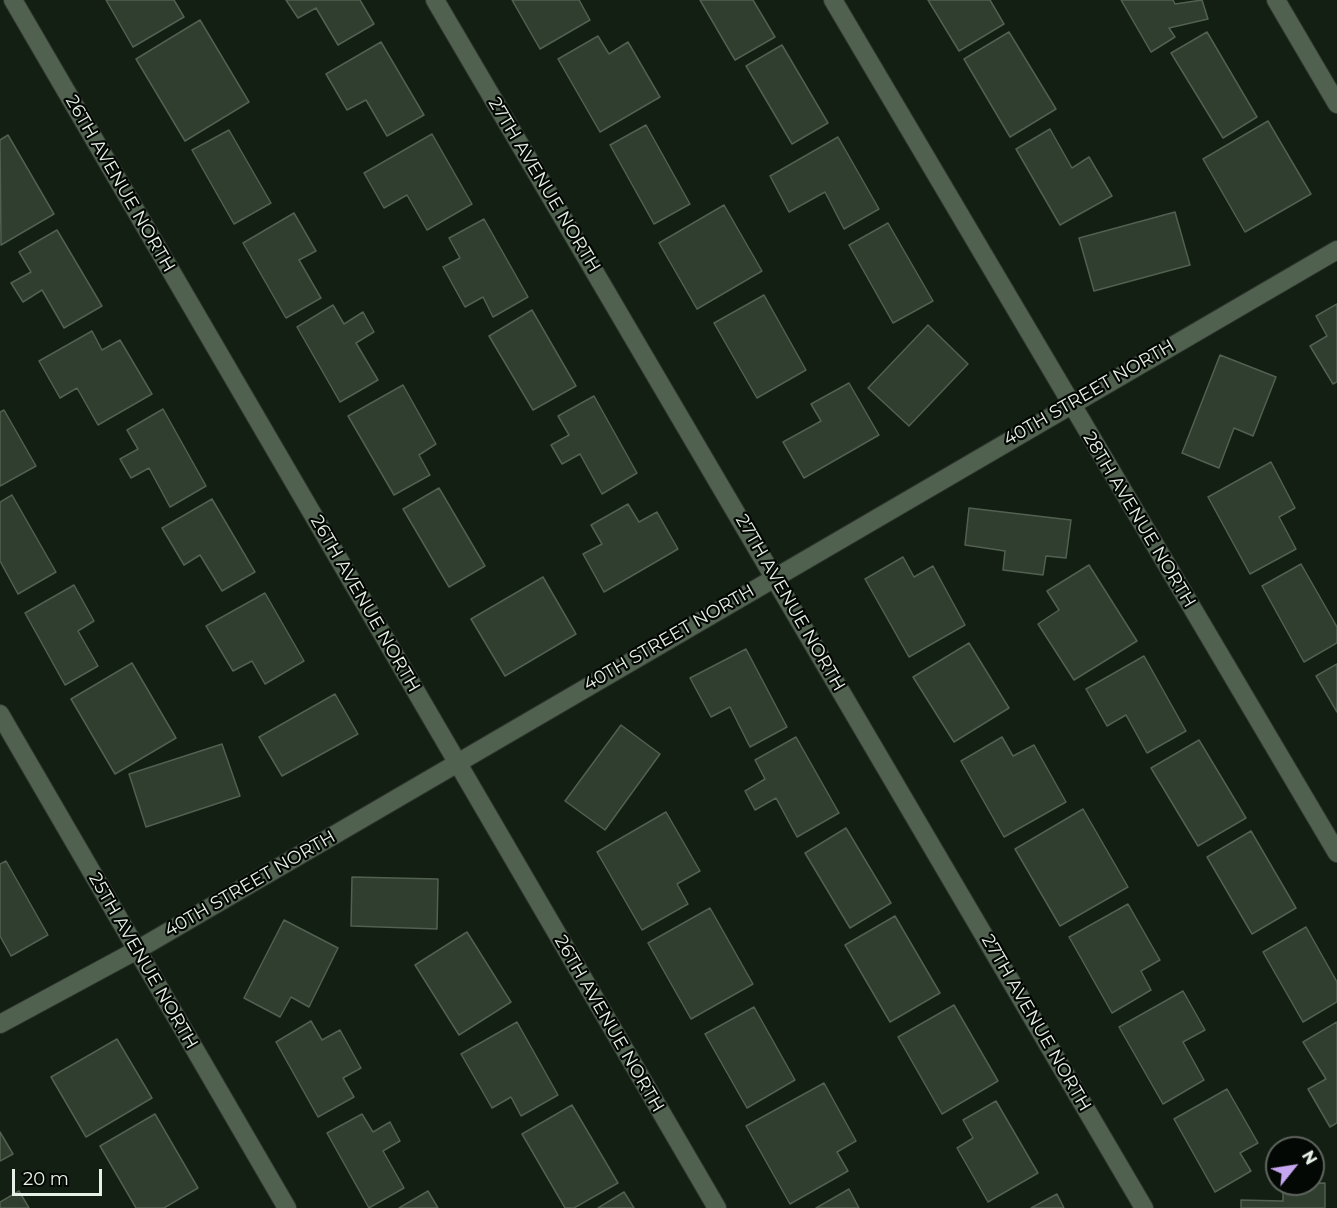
<!DOCTYPE html>
<style>
body{margin:0}
#map{position:relative;width:1337px;height:1208px;overflow:hidden;background:#121f12;font-family:Montserrat,sans-serif}
canvas{display:block}
.north{position:absolute;left:1265px;top:1136px;width:60px;height:60px;box-sizing:border-box;background:#040804;border:2px solid #5f655e;border-radius:50%;rotate:60deg;font-size:16px;font-weight:700;line-height:24px;text-align:center;color:#e7f0e6}
.north::after{content:'';display:block;margin:auto;width:21px;height:27px;background:#c6a6f0;clip-path:polygon(50% 0,100% 100%,50% 72%,0 100%)}
.scale{position:absolute;left:12px;top:1169px;width:90px;height:27px;box-sizing:border-box;border:3px solid #e7f0e6;border-top:0;padding-left:8px;font-size:18px;line-height:21px;white-space:nowrap;color:#e7f0e6;-webkit-text-stroke:4px #040804;paint-order:stroke}
</style>
<div id="map">
<canvas width="1337" height="1208"></canvas>
<div class="north">N</div>
<div class="scale">20 m</div>
</div>
<script>
const context = document.querySelector('canvas').getContext('2d');
context.lineJoin = 'round';
function fillPath(path, color) {
  context.fillStyle = color;
  context.fill(path, 'evenodd');
}
function shape(rows) {
  const path = new Path2D();
  for (const r of rows) {
    path.moveTo(r[0], r[1]);
    for (let i = 2; i < r.length; i += 2) path.lineTo(r[i], r[i + 1]);
  }
  return path;
}
function trace(path, color, width, dash) {
  context.strokeStyle = color;
  context.lineWidth = width;
  context.lineCap = dash ? 'butt' : 'round';
  context.setLineDash(dash || []);
  context.stroke(path);
}
function write(font, color, halo, rows, align = 'center') {
  context.font = font + ' Montserrat,sans-serif';
  context.lineWidth = 4.5;
  context.setLineDash([]);
  context.textBaseline = 'middle';
  context.strokeStyle = halo;
  context.fillStyle = color;
  for (const [text, x, y, turn = 0] of rows) {
    context.save();
    context.translate(x, y);
    context.rotate((+turn || 0) * Math.PI / 180);
    context.textAlign = isNaN(turn) ? turn : align;
    if (halo) context.strokeText(text, 0, 0);
    context.fillText(text, 0, 0);
    context.restore();
  }
}
const building = shape([
 [106,0,174,0,184,17,133,47,106,0],
 [286,0,360,0,374,24,338,45,316,8,298,18,286,0],
 [512,0,579,0,590,20,540,49,512,0],
 [700,0,753,0,775,37,735,60,700,0],
 [928,0,990,0,1004,24,959,51,928,0],
 [1121,0,1173,0,1175,4,1202,0,1208,19,1169,28,1175,37,1151,52,1121,0],
 [200,20,249,102,185,141,136,59,200,20],
 [1009,32,1056,109,1010,137,964,59,1009,32],
 [1207,32,1257,117,1223,138,1171,53,1207,32],
 [598,36,609,54,628,42,660,97,600,132,558,59,598,36],
 [381,42,424,115,387,136,366,100,347,110,326,74,381,42],
 [782,45,828,123,792,144,746,66,782,45],
 [1268,121,1311,194,1245,232,1203,159,1268,121],
 [646,125,690,204,654,224,610,145,646,125],
 [1050,129,1072,168,1089,157,1112,196,1060,225,1016,149,1050,129],
 [229,130,271,203,234,224,192,150,229,130],
 [432,134,472,204,427,230,407,195,384,208,364,173,432,134],
 [8,135,54,214,1,245,0,140,8,135],
 [838,137,879,209,844,229,825,192,789,212,770,176,838,137],
 [724,205,762,271,697,309,659,243,724,205],
 [1175,212,1190,265,1094,291,1079,238,1175,212],
 [294,213,316,251,299,260,321,298,286,318,243,243,294,213],
 [484,219,528,297,493,317,483,297,465,307,443,267,460,258,449,238,484,219],
 [888,223,933,301,893,323,849,245,888,223],
 [57,230,102,306,64,328,42,290,23,302,11,283,31,272,19,252,57,230],
 [764,295,806,370,757,398,714,323,764,295],
 [1337,304,1337,382,1333,384,1310,346,1327,336,1316,316,1337,304],
 [333,305,344,324,363,312,374,332,356,343,378,380,340,402,297,327,333,305],
 [532,310,576,386,533,410,489,336,532,310],
 [928,325,968,364,909,426,868,388,928,325],
 [92,331,102,350,120,340,152,394,98,425,77,388,60,398,39,361,92,331],
 [1220,355,1276,377,1253,436,1234,428,1219,468,1182,453,1220,355],
 [849,383,879,435,804,478,783,442,821,421,811,404,849,383],
 [403,385,436,444,419,455,430,475,394,495,348,416,403,385],
 [594,396,637,473,602,494,580,454,562,464,551,445,569,435,558,416,594,396],
 [163,409,206,486,170,507,149,468,131,478,120,459,138,449,127,430,163,409],
 [4,410,36,466,0,486,0,412,4,410],
 [1271,462,1295,508,1279,517,1296,549,1250,574,1208,497,1271,462],
 [439,488,485,566,449,587,403,509,439,488],
 [12,495,56,572,18,594,0,561,0,502,12,495],
 [212,499,255,572,222,591,200,555,184,565,162,528,212,499],
 [628,504,639,522,657,512,678,549,604,592,583,554,602,544,591,525,628,504],
 [969,508,1071,520,1066,558,1046,556,1043,575,1003,570,1005,551,965,545,969,508],
 [903,557,914,577,933,566,965,625,909,657,865,579,903,557],
 [1301,564,1337,627,1337,643,1304,662,1262,586,1301,564],
 [1089,565,1137,641,1074,680,1038,624,1059,610,1047,591,1089,565],
 [543,577,576,634,505,676,471,619,543,577],
 [74,585,94,621,78,631,98,666,65,685,25,613,74,585],
 [265,593,304,661,265,684,252,661,233,671,206,626,265,593],
 [969,643,1009,708,954,742,913,677,969,643],
 [746,649,787,727,750,747,730,707,711,717,690,678,746,649],
 [1144,656,1186,731,1147,753,1126,715,1107,726,1086,689,1144,656],
 [132,663,176,738,115,774,71,699,132,663],
 [1337,664,1337,712,1316,676,1337,664],
 [335,694,358,734,282,776,259,737,335,694],
 [621,725,660,754,605,830,565,801,621,725],
 [796,737,839,813,797,837,776,798,755,810,745,791,765,779,755,760,796,737],
 [1002,737,1013,756,1034,745,1066,802,1004,837,961,761,1002,737],
 [1199,740,1246,818,1198,846,1151,768,1199,740],
 [222,744,240,796,146,827,129,774,222,744],
 [1083,809,1128,887,1060,926,1015,849,1083,809],
 [666,812,700,871,677,884,688,904,642,930,597,852,666,812],
 [846,828,891,903,850,928,805,853,846,828],
 [1251,831,1296,908,1252,934,1207,857,1251,831],
 [6,861,48,935,11,956,0,936,0,864,6,861],
 [352,877,438,879,437,929,351,926,352,877],
 [1128,904,1160,960,1141,971,1151,990,1112,1013,1069,937,1128,904],
 [710,908,753,984,691,1019,648,943,710,908],
 [895,916,940,993,890,1022,845,945,895,916],
 [284,920,338,948,309,1007,291,997,280,1017,244,998,284,920],
 [1306,927,1337,982,1337,1002,1303,1022,1263,952,1306,927],
 [467,932,511,1002,459,1035,415,965,467,932],
 [1183,991,1205,1030,1183,1042,1204,1080,1163,1104,1119,1027,1183,991],
 [954,1005,998,1081,942,1114,898,1037,954,1005],
 [754,1007,795,1080,747,1108,705,1034,754,1007],
 [311,1021,322,1040,340,1030,361,1068,343,1078,354,1097,318,1117,276,1042,311,1021],
 [517,1022,558,1095,521,1116,511,1097,492,1108,461,1054,517,1022],
 [1337,1022,1337,1123,1330,1127,1308,1089,1326,1079,1303,1042,1337,1022],
 [117,1039,152,1098,86,1137,51,1077,117,1039],
 [824,1083,856,1141,837,1152,848,1171,790,1204,746,1126,824,1083],
 [1227,1089,1258,1143,1240,1153,1251,1171,1215,1192,1174,1119,1227,1089],
 [996,1101,1038,1173,988,1202,957,1148,973,1138,963,1120,996,1101],
 [572,1105,618,1183,574,1208,565,1208,522,1134,572,1105],
 [155,1114,198,1188,164,1208,136,1208,100,1146,155,1114],
 [362,1114,373,1132,390,1122,400,1141,383,1151,404,1188,369,1208,327,1133,362,1114],
 [0,1132,13,1154,0,1161,0,1132],
 [1325,1183,1325,1208,1241,1208,1241,1200,1283,1201,1283,1184,1325,1183],
 [849,1189,859,1208,816,1208,849,1189],
 [19,1191,29,1208,0,1208,0,1202,19,1191],
 [428,1191,438,1208,399,1208,428,1191],
 [624,1192,634,1208,598,1208,624,1192],
 [1057,1194,1064,1208,1031,1208,1057,1194]
]);
fillPath(building, '#303e2f');
trace(building, '#516050', 1.5);
const minor = shape([
 [13,0,717,1208],
 [435,0,1144,1208],
 [833,0,1337,853],
 [1276,0,1337,104],
 [0,714,287,1208],
 [0,1024,137,950,1337,250]
]);
trace(minor, '#2f372f', 20);
trace(minor, '#516150', 18);
write('18px', '#e7f0e6', '#040804', [
 ["26TH AVENUE NORTH",120,184,60],
 ["27TH AVENUE NORTH",544,185,59],
 ["40TH STREET NORTH",1089,393,-30],
 ["28TH AVENUE NORTH",1139,520,59],
 ["27TH AVENUE NORTH",790,603,60],
 ["26TH AVENUE NORTH",365,604,60],
 ["40TH STREET NORTH",669,638,-30],
 ["40TH STREET NORTH",250,884,-30],
 ["25TH AVENUE NORTH",143,961,60],
 ["27TH AVENUE NORTH",1036,1023,60],
 ["26TH AVENUE NORTH",609,1024,60]
]);
</script>
